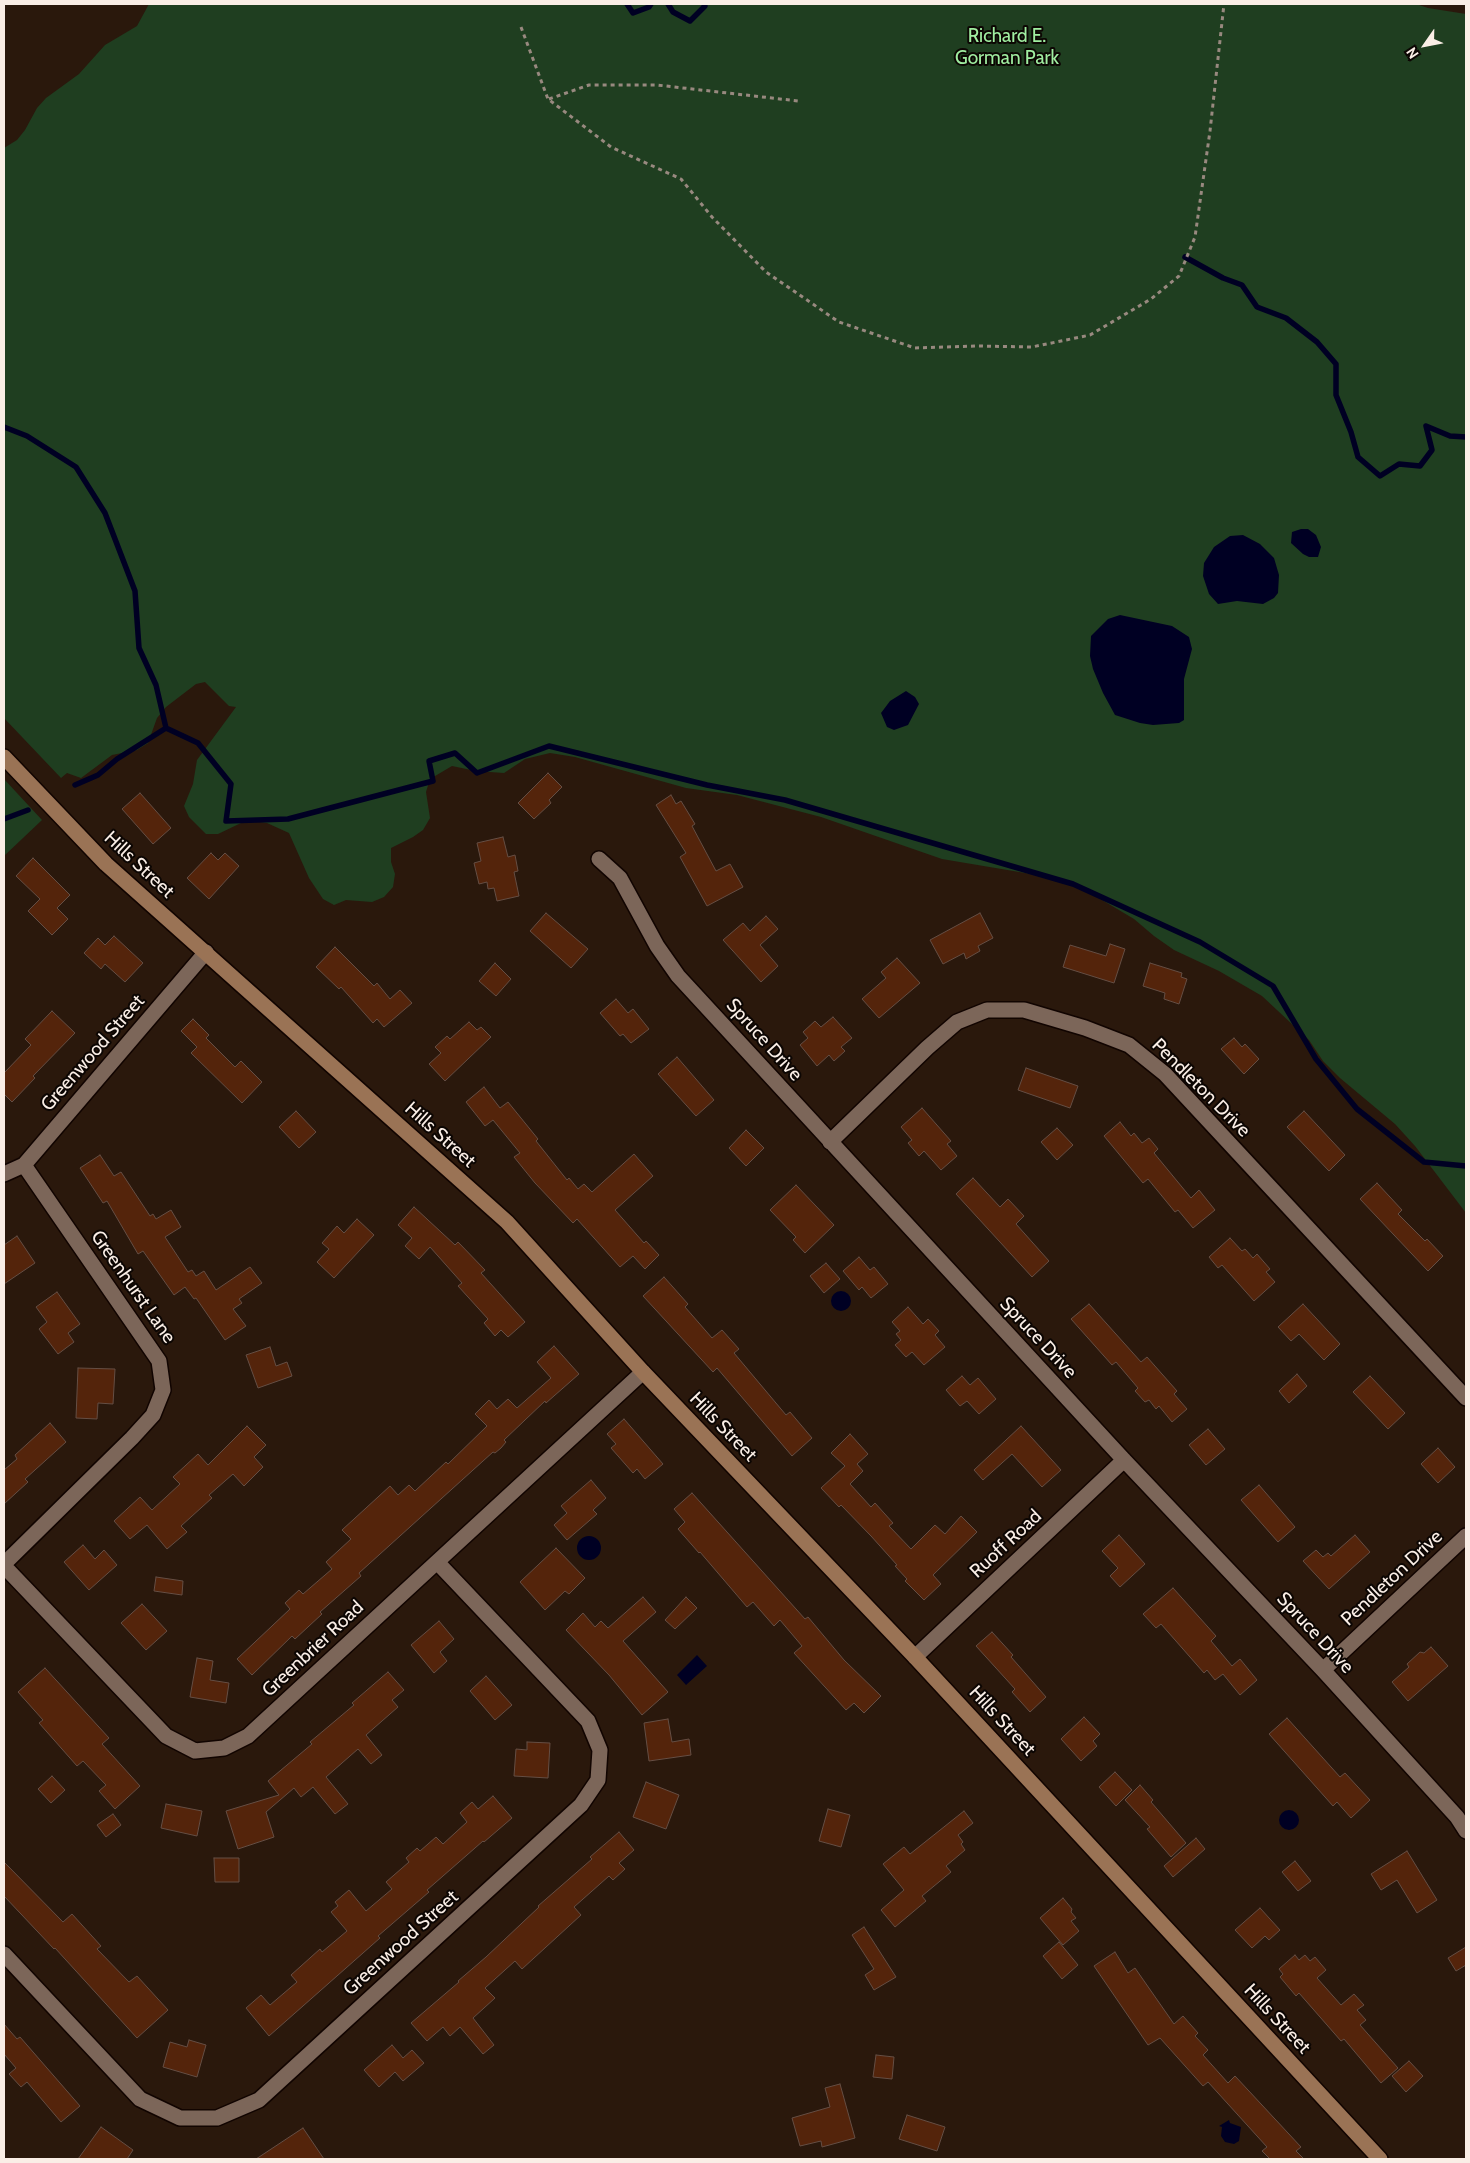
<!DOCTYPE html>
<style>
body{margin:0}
#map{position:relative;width:1470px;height:2163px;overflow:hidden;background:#2a180c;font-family:Cabin,sans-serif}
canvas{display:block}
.frame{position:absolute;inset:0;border:5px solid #faeee6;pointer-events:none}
.north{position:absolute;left:1400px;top:20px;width:50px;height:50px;-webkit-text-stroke:4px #0c0603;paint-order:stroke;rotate:237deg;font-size:14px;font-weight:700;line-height:20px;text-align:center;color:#faeee6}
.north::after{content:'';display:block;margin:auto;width:18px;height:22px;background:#faeee6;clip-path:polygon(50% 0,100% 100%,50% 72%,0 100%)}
</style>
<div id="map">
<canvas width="1470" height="2163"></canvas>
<div class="frame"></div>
<div class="north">N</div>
</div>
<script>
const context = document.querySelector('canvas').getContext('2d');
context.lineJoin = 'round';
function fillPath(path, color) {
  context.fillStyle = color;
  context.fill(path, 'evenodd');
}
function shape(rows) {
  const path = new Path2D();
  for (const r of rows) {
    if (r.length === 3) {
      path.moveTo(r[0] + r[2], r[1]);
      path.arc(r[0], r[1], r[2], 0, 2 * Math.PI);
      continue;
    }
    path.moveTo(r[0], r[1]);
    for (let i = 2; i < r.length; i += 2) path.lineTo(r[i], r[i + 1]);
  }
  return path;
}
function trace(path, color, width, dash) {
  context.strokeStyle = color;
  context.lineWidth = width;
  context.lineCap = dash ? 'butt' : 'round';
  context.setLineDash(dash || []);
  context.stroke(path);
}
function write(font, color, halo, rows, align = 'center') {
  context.font = font + ' Cabin,sans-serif';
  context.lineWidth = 4;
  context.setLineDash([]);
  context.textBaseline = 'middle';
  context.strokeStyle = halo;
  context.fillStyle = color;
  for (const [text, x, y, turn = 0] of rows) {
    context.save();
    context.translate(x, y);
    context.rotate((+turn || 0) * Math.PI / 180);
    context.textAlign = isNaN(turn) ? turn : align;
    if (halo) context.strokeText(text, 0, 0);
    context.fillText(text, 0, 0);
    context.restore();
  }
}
fillPath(shape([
 [149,4,1416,4,1428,8,1466,14,1466,1213,1415,1146,1395,1124,1340,1078,1323,1061,1309,1040,1262,996,1219,971,1174,950,1154,936,1134,919,1092,894,1069,883,1043,876,942,859,821,817,737,795,686,788,575,757,550,753,525,759,504,773,476,771,452,766,430,779,426,792,430,818,423,830,413,837,391,848,391,862,395,874,393,887,384,897,372,902,346,900,334,905,323,899,309,878,289,833,267,823,253,821,241,823,218,834,206,834,189,817,184,806,193,784,197,760,236,707,229,706,205,682,196,684,166,707,157,718,148,743,137,750,112,755,81,778,67,773,61,778,4,718,4,148,17,140,25,130,37,108,46,98,79,74,105,45,137,26],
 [4,779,42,820,4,856]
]), '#1f3e20');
fillPath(shape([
 [1301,529,1308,529,1316,535,1321,547,1318,557,1309,557,1303,554,1291,543,1292,532],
 [1243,535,1260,544,1274,558,1279,575,1278,593,1274,598,1263,604,1237,601,1218,604,1209,594,1203,576,1204,563,1214,547,1230,536],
 [1120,615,1172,626,1189,637,1192,649,1184,679,1184,720,1179,723,1153,725,1140,723,1115,715,1103,693,1093,669,1090,656,1091,636,1108,619],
 [906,691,915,697,919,704,908,725,894,730,887,727,881,713,890,701],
 [841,1301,10],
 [589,1548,12],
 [697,1655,707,1666,686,1685,677,1675],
 [1289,1820,10],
 [1229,2120,1230,2123,1241,2127,1239,2141,1234,2144,1225,2142,1221,2136,1222,2127,1219,2126]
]), '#000023');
trace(shape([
 [627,4,633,13,649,7,651,4],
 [668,4,673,12,690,21,705,6,704,4],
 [1185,257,1223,278,1242,285,1257,307,1286,318,1317,342,1336,364,1336,395,1351,432,1358,457,1380,476,1399,464,1420,466,1432,450,1426,426,1450,436,1466,437],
 [4,427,27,436,76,467,105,513,135,591,139,648,156,685,166,728,198,743,231,784,226,821,288,819,433,781,429,761,455,753,477,773,549,746,707,785,785,800,1073,884,1200,942,1273,986,1316,1059,1357,1109,1424,1162,1466,1166],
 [75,785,98,775,117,759,166,728],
 [4,819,28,810]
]), '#000023', 5.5);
const building = shape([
 [548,773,562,787,549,800,551,803,534,819,518,803,548,773],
 [140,793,171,828,153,844,122,809,140,793],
 [671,795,676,804,681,801,695,824,692,826,716,871,730,864,743,887,707,906,680,857,686,853,656,805,671,795],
 [503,837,508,857,515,855,518,871,514,872,519,896,497,901,494,888,488,889,487,882,479,884,474,863,481,861,477,843,503,837],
 [211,853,218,860,225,853,239,866,209,899,187,878,211,853],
 [33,858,70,895,57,908,68,919,52,935,28,911,40,899,16,876,33,858],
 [546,913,588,949,571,968,530,931,546,913],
 [980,913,993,938,978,946,980,951,966,959,964,953,943,964,930,940,980,913],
 [766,916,778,929,760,945,778,966,761,982,723,940,743,923,750,931,766,916],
 [114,936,143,963,125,982,105,964,101,969,84,953,98,938,105,945,114,936],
 [1110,944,1125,949,1114,983,1063,967,1070,945,1106,956,1110,944],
 [335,947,374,986,377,983,390,999,400,990,412,1003,384,1027,377,1019,373,1023,341,987,339,989,316,967,335,947],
 [897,958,920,983,879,1018,862,999,886,978,881,972,897,958],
 [495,963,511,979,496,996,479,981,495,963],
 [1150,963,1182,973,1181,977,1187,979,1179,1004,1164,999,1165,993,1143,986,1150,963],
 [616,999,628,1013,633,1009,649,1029,631,1043,623,1034,620,1036,600,1013,616,999],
 [52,1011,75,1033,33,1076,35,1078,12,1102,4,1094,4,1073,31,1045,25,1039,52,1011],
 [833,1017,852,1038,841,1047,845,1051,834,1061,829,1055,817,1066,800,1045,808,1038,803,1032,815,1021,821,1027,833,1017],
 [193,1019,209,1035,206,1038,235,1067,241,1061,262,1082,242,1103,191,1053,197,1047,181,1031,193,1019],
 [469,1022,477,1030,481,1027,491,1037,445,1081,429,1064,441,1053,435,1047,447,1036,450,1039,469,1022],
 [1234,1038,1242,1047,1245,1044,1259,1059,1244,1074,1221,1049,1234,1038],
 [677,1057,714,1100,696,1116,658,1074,677,1057],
 [1026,1068,1078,1086,1070,1108,1018,1090,1026,1068],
 [484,1087,500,1108,508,1102,538,1139,536,1141,567,1180,569,1178,578,1189,584,1184,592,1192,634,1154,653,1176,615,1210,644,1243,646,1241,659,1255,645,1269,633,1256,620,1267,577,1219,573,1223,535,1183,514,1157,520,1153,493,1120,485,1126,466,1102,484,1087],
 [922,1108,951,1141,947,1144,957,1156,941,1170,924,1151,919,1156,908,1143,912,1140,901,1127,922,1108],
 [296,1111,316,1132,299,1148,279,1127,296,1111],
 [1304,1111,1345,1155,1329,1171,1287,1127,1304,1111],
 [1120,1122,1131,1136,1134,1133,1142,1143,1149,1138,1158,1149,1154,1153,1191,1198,1199,1190,1215,1210,1193,1228,1178,1210,1175,1212,1148,1179,1143,1183,1104,1136,1120,1122],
 [1057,1128,1073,1145,1057,1160,1041,1142,1057,1128],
 [746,1130,764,1148,746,1166,729,1148,746,1130],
 [100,1155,114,1176,121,1172,150,1216,153,1214,156,1219,171,1210,181,1227,165,1237,188,1272,192,1270,196,1276,204,1271,216,1290,250,1267,262,1283,239,1299,242,1303,233,1309,246,1326,225,1340,196,1298,194,1299,185,1287,174,1295,143,1251,138,1254,107,1201,103,1203,80,1168,100,1155],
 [973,1178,1000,1207,1008,1199,1024,1216,1016,1224,1049,1261,1032,1277,956,1194,973,1178],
 [1377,1183,1402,1210,1398,1214,1425,1241,1427,1239,1443,1256,1428,1271,1360,1199,1377,1183],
 [796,1185,834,1225,805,1253,793,1240,796,1237,770,1210,796,1185],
 [414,1207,455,1245,458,1242,485,1270,481,1273,525,1322,508,1337,501,1330,495,1336,484,1323,488,1319,458,1286,462,1283,430,1247,419,1259,405,1246,412,1238,398,1225,414,1207],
 [357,1219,374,1235,334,1278,317,1262,329,1249,322,1243,337,1226,344,1233,357,1219],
 [17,1236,35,1263,4,1284,4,1245,17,1236],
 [1230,1238,1242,1251,1245,1249,1253,1258,1257,1254,1270,1269,1266,1272,1275,1282,1254,1301,1222,1265,1218,1268,1209,1257,1230,1238],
 [859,1257,870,1270,874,1267,888,1284,871,1298,862,1287,859,1290,843,1271,859,1257],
 [826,1263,840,1279,824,1293,810,1276,826,1263],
 [664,1277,688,1304,685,1307,712,1338,722,1330,739,1349,734,1353,786,1415,790,1412,812,1438,792,1456,717,1368,713,1372,643,1296,664,1277],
 [57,1292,80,1324,68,1333,74,1342,58,1354,39,1329,47,1322,36,1307,57,1292],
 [1089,1304,1141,1362,1147,1357,1177,1391,1174,1394,1187,1409,1172,1422,1159,1406,1156,1409,1149,1400,1145,1402,1135,1391,1138,1388,1116,1362,1112,1365,1071,1319,1089,1304],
 [1303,1304,1340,1344,1324,1360,1299,1334,1291,1341,1278,1327,1303,1304],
 [908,1307,923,1324,928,1319,939,1331,935,1335,945,1347,924,1365,912,1352,906,1357,895,1345,901,1340,896,1334,900,1331,892,1322,908,1307],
 [554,1346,579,1374,546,1403,545,1401,504,1440,506,1442,501,1448,495,1453,493,1452,359,1573,361,1576,320,1612,322,1614,295,1639,292,1636,252,1675,237,1659,290,1609,285,1603,299,1590,303,1594,332,1569,326,1562,351,1539,342,1530,390,1486,398,1495,409,1485,415,1491,446,1462,448,1464,487,1426,475,1414,489,1400,497,1409,508,1399,517,1408,551,1378,537,1362,554,1346],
 [270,1347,276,1366,287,1362,292,1376,258,1388,246,1355,270,1347],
 [78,1368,115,1369,113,1404,98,1403,97,1419,76,1418,78,1368],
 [1297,1374,1307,1386,1289,1403,1279,1391,1297,1374],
 [962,1376,970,1385,978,1378,996,1399,979,1414,967,1401,960,1406,946,1390,962,1376],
 [1370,1376,1405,1413,1388,1429,1353,1392,1370,1376],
 [624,1419,663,1464,645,1479,637,1469,633,1473,611,1448,616,1444,607,1434,624,1419],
 [50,1423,66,1442,25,1479,28,1482,4,1504,4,1470,17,1459,15,1455,50,1423],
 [247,1426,266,1445,254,1457,263,1467,244,1486,233,1474,209,1495,212,1498,181,1526,187,1532,167,1549,147,1525,130,1539,114,1521,140,1497,152,1510,180,1484,173,1477,198,1454,208,1465,247,1426],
 [1021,1426,1061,1470,1042,1487,1012,1454,983,1480,974,1470,1021,1426],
 [1208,1429,1225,1449,1206,1465,1189,1445,1208,1429],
 [850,1434,868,1454,857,1464,863,1471,850,1484,871,1507,875,1503,893,1523,889,1526,911,1549,935,1525,945,1534,961,1516,977,1532,933,1575,941,1584,924,1600,905,1581,907,1579,895,1566,897,1565,871,1536,841,1505,839,1507,821,1488,845,1466,831,1453,850,1434],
 [1438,1448,1455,1467,1438,1483,1421,1464,1438,1448],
 [591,1480,606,1498,593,1510,597,1514,567,1540,554,1525,567,1513,561,1506,591,1480],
 [1259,1485,1295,1527,1278,1542,1241,1500,1259,1485],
 [692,1493,805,1619,808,1617,844,1660,881,1696,864,1713,854,1703,846,1710,794,1653,802,1646,780,1620,774,1626,753,1602,747,1607,700,1552,699,1553,678,1529,685,1522,674,1509,692,1493],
 [1119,1535,1145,1564,1120,1587,1110,1576,1118,1568,1102,1551,1119,1535],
 [1355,1535,1370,1552,1329,1589,1303,1561,1316,1550,1323,1557,1328,1553,1331,1556,1355,1535],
 [83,1545,95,1559,104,1550,117,1565,89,1590,64,1562,83,1545],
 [556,1548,585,1578,569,1594,565,1591,545,1610,520,1582,556,1548],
 [156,1577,183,1581,182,1595,154,1591,156,1577],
 [1173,1588,1216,1636,1211,1641,1232,1666,1240,1659,1257,1680,1240,1695,1223,1674,1215,1680,1207,1670,1204,1673,1161,1624,1156,1628,1143,1614,1173,1588],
 [643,1597,656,1612,623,1641,668,1692,642,1715,609,1675,566,1630,583,1613,595,1627,601,1621,608,1628,643,1597],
 [686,1597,697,1608,675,1629,665,1620,686,1597],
 [142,1604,167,1631,146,1650,121,1623,142,1604],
 [439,1621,454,1639,440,1652,447,1661,434,1673,411,1645,439,1621],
 [992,1632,1013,1655,1011,1657,1046,1697,1030,1712,1012,1692,1015,1689,976,1646,992,1632],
 [1431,1647,1448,1666,1408,1701,1392,1682,1409,1667,1407,1664,1420,1652,1424,1653,1431,1647],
 [197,1658,213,1661,210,1680,229,1683,226,1703,190,1697,197,1658],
 [45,1668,109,1738,102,1744,140,1786,115,1809,99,1791,106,1785,83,1761,77,1766,39,1723,43,1720,18,1692,45,1668],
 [388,1672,404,1690,392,1700,398,1707,366,1735,382,1755,371,1764,358,1749,326,1777,348,1804,335,1814,313,1787,301,1797,294,1788,266,1812,274,1837,238,1849,226,1811,279,1795,268,1781,312,1744,310,1742,354,1705,352,1703,388,1672],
 [486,1676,512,1705,495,1720,470,1691,486,1676],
 [1084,1717,1100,1734,1093,1741,1097,1746,1081,1761,1061,1739,1084,1717],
 [1287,1718,1340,1777,1345,1773,1370,1800,1351,1818,1337,1802,1333,1806,1269,1734,1287,1718],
 [668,1719,672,1742,689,1739,691,1755,649,1761,644,1723,668,1719],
 [527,1742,550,1743,548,1778,514,1776,516,1749,527,1750,527,1742],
 [1115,1772,1132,1790,1116,1806,1099,1787,1115,1772],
 [52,1776,65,1790,51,1803,38,1789,52,1776],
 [646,1782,679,1795,666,1829,633,1817,646,1782],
 [1140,1785,1153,1800,1151,1802,1186,1843,1171,1857,1147,1829,1150,1827,1125,1800,1140,1785],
 [493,1796,512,1818,484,1842,483,1841,427,1890,429,1892,378,1936,380,1938,269,2036,246,2008,261,1995,270,2005,297,1982,291,1975,320,1949,322,1952,347,1931,331,1912,338,1906,335,1902,349,1890,366,1911,392,1889,386,1882,409,1862,406,1858,417,1848,420,1851,436,1837,443,1844,467,1822,460,1813,472,1802,478,1809,493,1796],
 [166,1804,202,1811,197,1836,161,1828,166,1804],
 [828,1809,850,1815,841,1847,819,1841,828,1809],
 [964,1811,973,1823,958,1835,963,1842,961,1844,965,1850,946,1866,951,1872,922,1896,926,1901,895,1927,881,1910,904,1890,883,1864,904,1847,910,1854,964,1811],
 [113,1814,121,1825,106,1837,97,1825,113,1814],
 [619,1832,634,1850,619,1863,625,1869,613,1880,609,1876,574,1907,581,1915,522,1969,515,1961,485,1988,495,1998,473,2018,494,2045,483,2054,460,2027,450,2036,443,2027,427,2041,411,2023,459,1982,458,1981,486,1957,539,1907,538,1906,592,1859,590,1857,619,1832],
 [1196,1838,1205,1849,1173,1877,1164,1866,1196,1838],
 [1407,1851,1437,1900,1417,1913,1397,1880,1381,1890,1371,1874,1407,1851],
 [214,1858,239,1858,239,1882,215,1882,214,1858],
 [1295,1861,1311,1881,1298,1891,1282,1872,1295,1861],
 [4,1862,63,1922,72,1914,101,1946,97,1949,129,1982,137,1976,168,2010,137,2038,55,1948,54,1949,4,1896,4,1862],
 [1063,1898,1072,1909,1071,1912,1076,1918,1071,1921,1079,1931,1063,1945,1040,1918,1063,1898],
 [1260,1908,1280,1930,1269,1940,1265,1936,1252,1948,1235,1930,1260,1908],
 [864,1927,896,1977,874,1990,865,1975,874,1969,852,1935,864,1927],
 [1059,1942,1078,1965,1062,1979,1043,1956,1059,1942],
 [1466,1947,1466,1965,1456,1971,1448,1958,1466,1947],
 [1115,1952,1128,1973,1135,1968,1174,2024,1183,2016,1198,2033,1195,2036,1208,2050,1203,2055,1228,2083,1235,2076,1301,2147,1296,2151,1304,2159,1270,2159,1262,2151,1267,2147,1208,2082,1203,2086,1160,2038,1148,2045,1094,1966,1115,1952],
 [1295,1955,1299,1960,1305,1955,1310,1961,1315,1957,1326,1970,1317,1978,1341,2005,1354,1994,1364,2005,1357,2010,1366,2020,1360,2025,1398,2068,1381,2083,1344,2039,1341,2041,1299,1993,1296,1996,1280,1977,1283,1974,1279,1969,1295,1955],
 [4,2024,17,2039,20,2037,80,2106,61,2122,27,2082,21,2087,9,2074,16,2068,4,2054,4,2024],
 [189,2040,206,2045,197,2077,163,2067,170,2042,187,2047,189,2040],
 [392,2045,403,2058,412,2050,424,2063,403,2081,395,2072,379,2087,364,2070,392,2045],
 [876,2055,894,2057,892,2079,873,2077,876,2055],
 [1409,2061,1423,2076,1406,2092,1392,2076,1409,2061],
 [840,2084,855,2138,822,2147,821,2141,800,2146,792,2118,830,2107,825,2088,840,2084],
 [907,2115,945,2127,937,2151,899,2139,907,2115],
 [101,2127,133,2150,127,2159,78,2159,101,2127],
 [303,2128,324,2159,256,2159,303,2128]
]);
fillPath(building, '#54240b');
trace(building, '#654e44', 1);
const street = shape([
 [599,859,620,878,657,946,678,976,1124,1460,1323,1670,1457,1817,1466,1831],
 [830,1142,927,1048,957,1022,987,1010,1024,1010,1085,1028,1129,1045,1165,1074,1466,1398],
 [4,1174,24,1165,206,952],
 [4,1564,132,1438,153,1415,163,1390,159,1361,24,1165],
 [4,1566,166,1736,195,1751,224,1748,248,1736,643,1372],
 [915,1657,1124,1460],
 [1323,1670,1466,1536],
 [4,1954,140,2099,180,2118,217,2118,259,2100,581,1805,598,1780,600,1750,588,1721,437,1562]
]);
const secondary = shape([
 [4,757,106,864,507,1222,643,1372,915,1657,1380,2159]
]);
trace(street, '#110400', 18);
trace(secondary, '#110400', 18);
trace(shape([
 [521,27,548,99,611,147,681,179,712,217,766,272,839,322,915,348,976,346,1032,347,1090,335,1151,299,1179,276,1195,237,1210,131,1224,4],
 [549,99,589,85,657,85,798,101]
]), '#98897f', 3, [4, 4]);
trace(street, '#7c6659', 15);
trace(secondary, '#9a7355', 15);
write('19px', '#a0eea1', '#0c0603', [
 ["Richard E.",1007,36],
 ["Gorman Park",1007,58]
]);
write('19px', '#faeee6', '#0c0603', [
 ["Hills Street",139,865,43],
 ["Spruce Drive",764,1040,48],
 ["Greenwood Street",93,1053,-49],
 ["Pendleton Drive",1201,1088,45],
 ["Hills Street",440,1135,42],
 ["Greenhurst Lane",133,1287,55],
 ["Spruce Drive",1038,1338,47],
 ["Hills Street",723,1427,46],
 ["Ruoff Road",1006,1544,-43],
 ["Pendleton Drive",1392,1578,-43],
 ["Spruce Drive",1315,1633,47],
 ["Greenbrier Road",313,1649,-43],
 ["Hills Street",1002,1721,47],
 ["Greenwood Street",401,1943,-42],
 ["Hills Street",1277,2019,47]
]);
</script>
